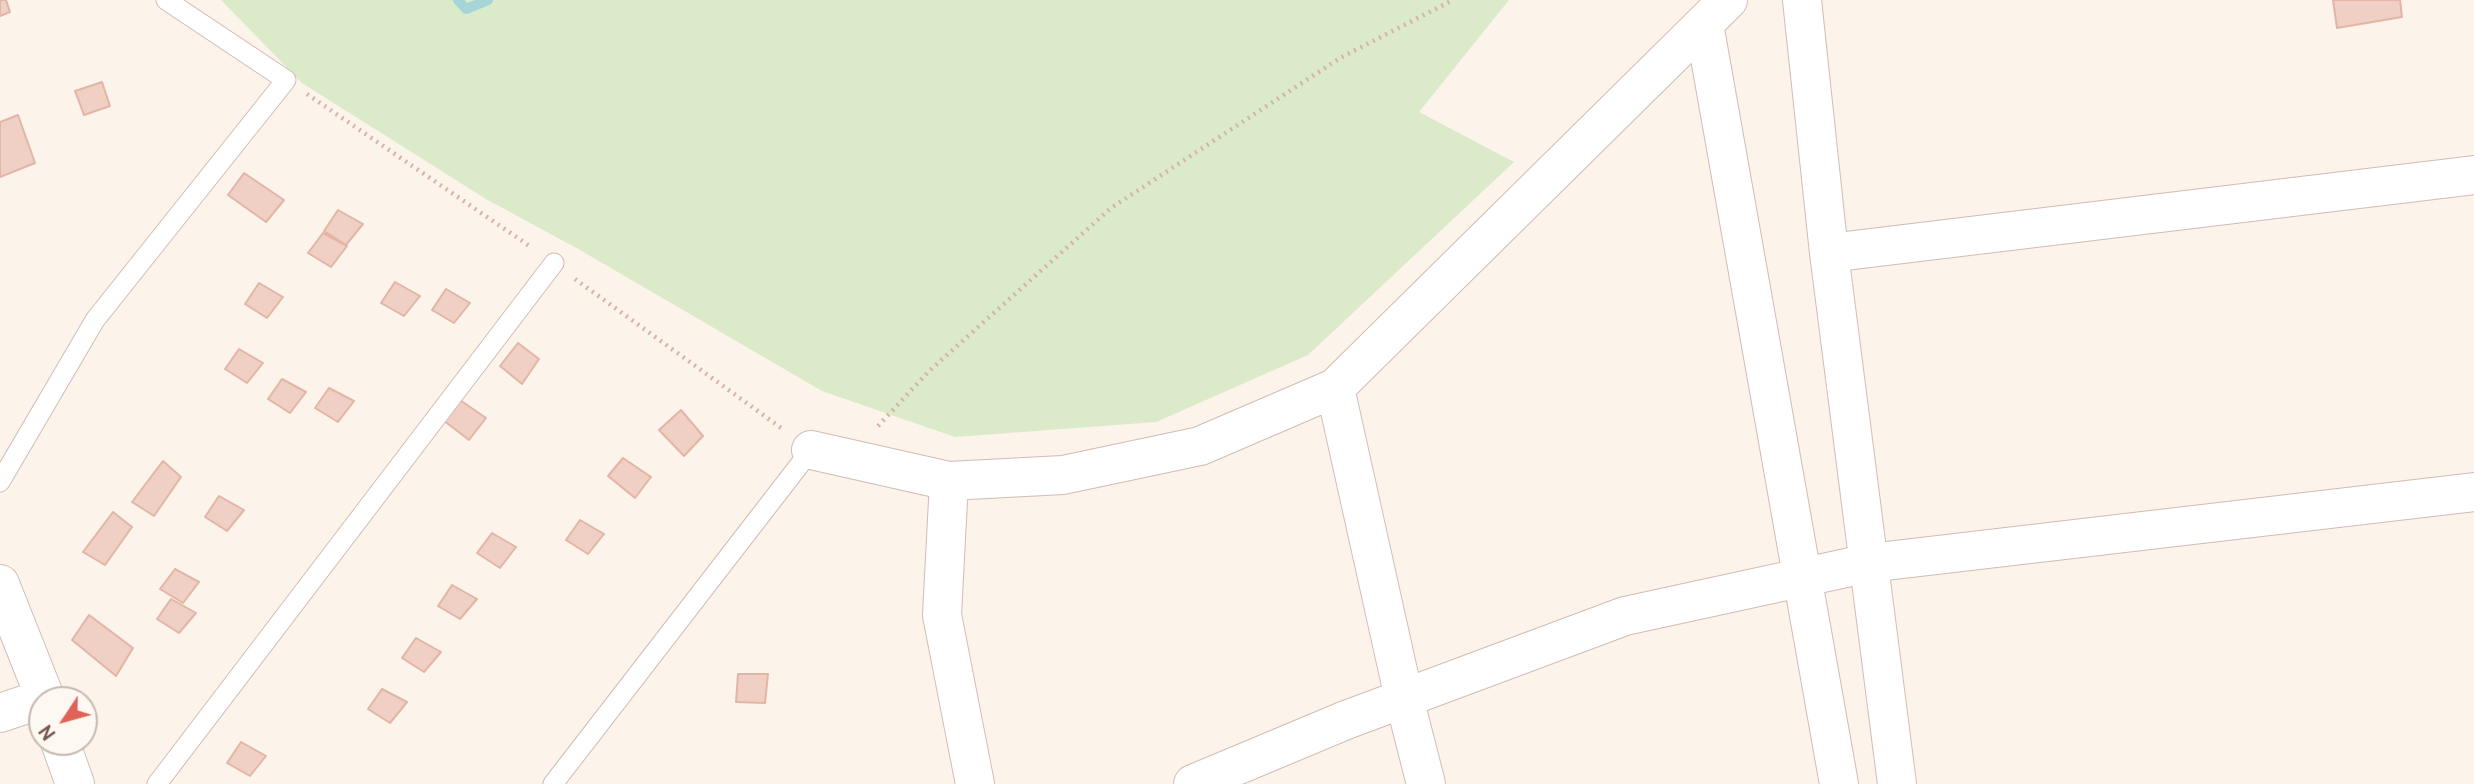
<!DOCTYPE html>
<style>
body{margin:0}
#map{position:relative;width:2474px;height:784px;overflow:hidden;background:#fcf3eb;font-family:Cabin,sans-serif}
canvas{display:block}
.north{position:absolute;left:28px;top:686px;width:70px;height:70px;box-sizing:border-box;background:#fef8f2;border:2px solid #c8b8b0;border-radius:50%;rotate:234deg;font-size:19px;font-weight:700;line-height:28px;text-align:center;color:#77584e}
.north::after{content:'';display:block;margin:auto;width:24px;height:32px;background:#df6457;clip-path:polygon(50% 0,100% 100%,50% 72%,0 100%)}
</style>
<div id="map">
<canvas width="2474" height="784"></canvas>
<div class="north">N</div>
</div>
<script>
const context = document.querySelector('canvas').getContext('2d');
context.lineJoin = 'round';
function fillPath(path, color) {
  context.fillStyle = color;
  context.fill(path, 'evenodd');
}
function shape(rows) {
  const path = new Path2D();
  for (const r of rows) {
    path.moveTo(r[0], r[1]);
    for (let i = 2; i < r.length; i += 2) path.lineTo(r[i], r[i + 1]);
  }
  return path;
}
function trace(path, color, width, dash) {
  context.strokeStyle = color;
  context.lineWidth = width;
  context.lineCap = dash ? 'butt' : 'round';
  context.setLineDash(dash || []);
  context.stroke(path);
}
fillPath(shape([
 [221,0,1509,0,1419,112,1514,162,1308,355,1156,422,955,437,822,391,580,250,486,199,302,83]
]), '#dbeac9');
trace(shape([
 [458,0,466,9,488,0]
]), '#a6d5d7', 10);
const building = shape([
 [0,0,6,0,10,12,0,16,0,0],
 [2333,0,2400,0,2402,17,2337,28,2333,0],
 [102,82,110,106,84,115,75,91,102,82],
 [18,115,35,163,0,177,0,122,18,115],
 [244,173,284,200,266,222,228,195,244,173],
 [338,210,363,224,346,245,324,231,338,210],
 [323,233,347,246,331,267,308,253,323,233],
 [395,282,420,296,404,316,381,303,395,282],
 [259,283,283,297,267,318,245,304,259,283],
 [446,289,470,303,454,323,432,310,446,289],
 [518,343,539,359,522,384,500,366,518,343],
 [239,349,263,363,247,383,225,369,239,349],
 [282,379,306,392,290,413,268,399,282,379],
 [329,388,354,401,338,422,315,408,329,388],
 [457,398,486,418,469,440,443,420,457,398],
 [681,410,703,436,684,456,659,430,681,410],
 [623,458,651,477,635,498,608,476,623,458],
 [163,461,181,477,154,516,132,502,163,461],
 [219,496,244,510,227,531,205,517,219,496],
 [113,512,132,527,105,565,83,552,113,512],
 [580,520,604,534,588,554,566,540,580,520],
 [492,533,516,547,500,568,477,553,492,533],
 [175,569,199,582,183,603,160,589,175,569],
 [452,585,477,599,460,619,438,606,452,585],
 [171,599,196,613,179,633,157,619,171,599],
 [89,615,133,648,116,676,72,640,89,615],
 [416,638,441,652,424,672,402,658,416,638],
 [738,674,768,674,765,703,736,702,738,674],
 [382,689,407,702,390,723,368,709,382,689],
 [241,742,266,756,250,776,227,763,241,742]
]);
fillPath(building, '#f0d0c4');
trace(building, '#e2b5a5', 2);
const lane = shape([
 [0,482,95,320,286,80,166,0],
 [157,784,554,263],
 [553,784,811,450]
]);
const street = shape([
 [1802,0,1829,253,1897,784],
 [1704,24,1839,784],
 [1829,253,2474,175],
 [1335,388,1404,698,1426,784],
 [811,450,949,481,1063,475,1200,446,1335,388,1728,0],
 [949,481,942,615,975,784],
 [0,584,46,700],
 [0,713,45,698],
 [60,742,75,784],
 [1193,784,1346,720,1625,616,1869,563,2474,492]
]);
trace(lane, '#d1bcb3', 21);
trace(street, '#d1bcb3', 40);
trace(shape([
 [307,94,531,247],
 [575,279,784,430],
 [878,426,929,371,1111,208,1340,58,1453,0]
]), '#d6b3a6', 4.5, [2, 5]);
trace(lane, '#fff', 19);
trace(street, '#fff', 38);
</script>
